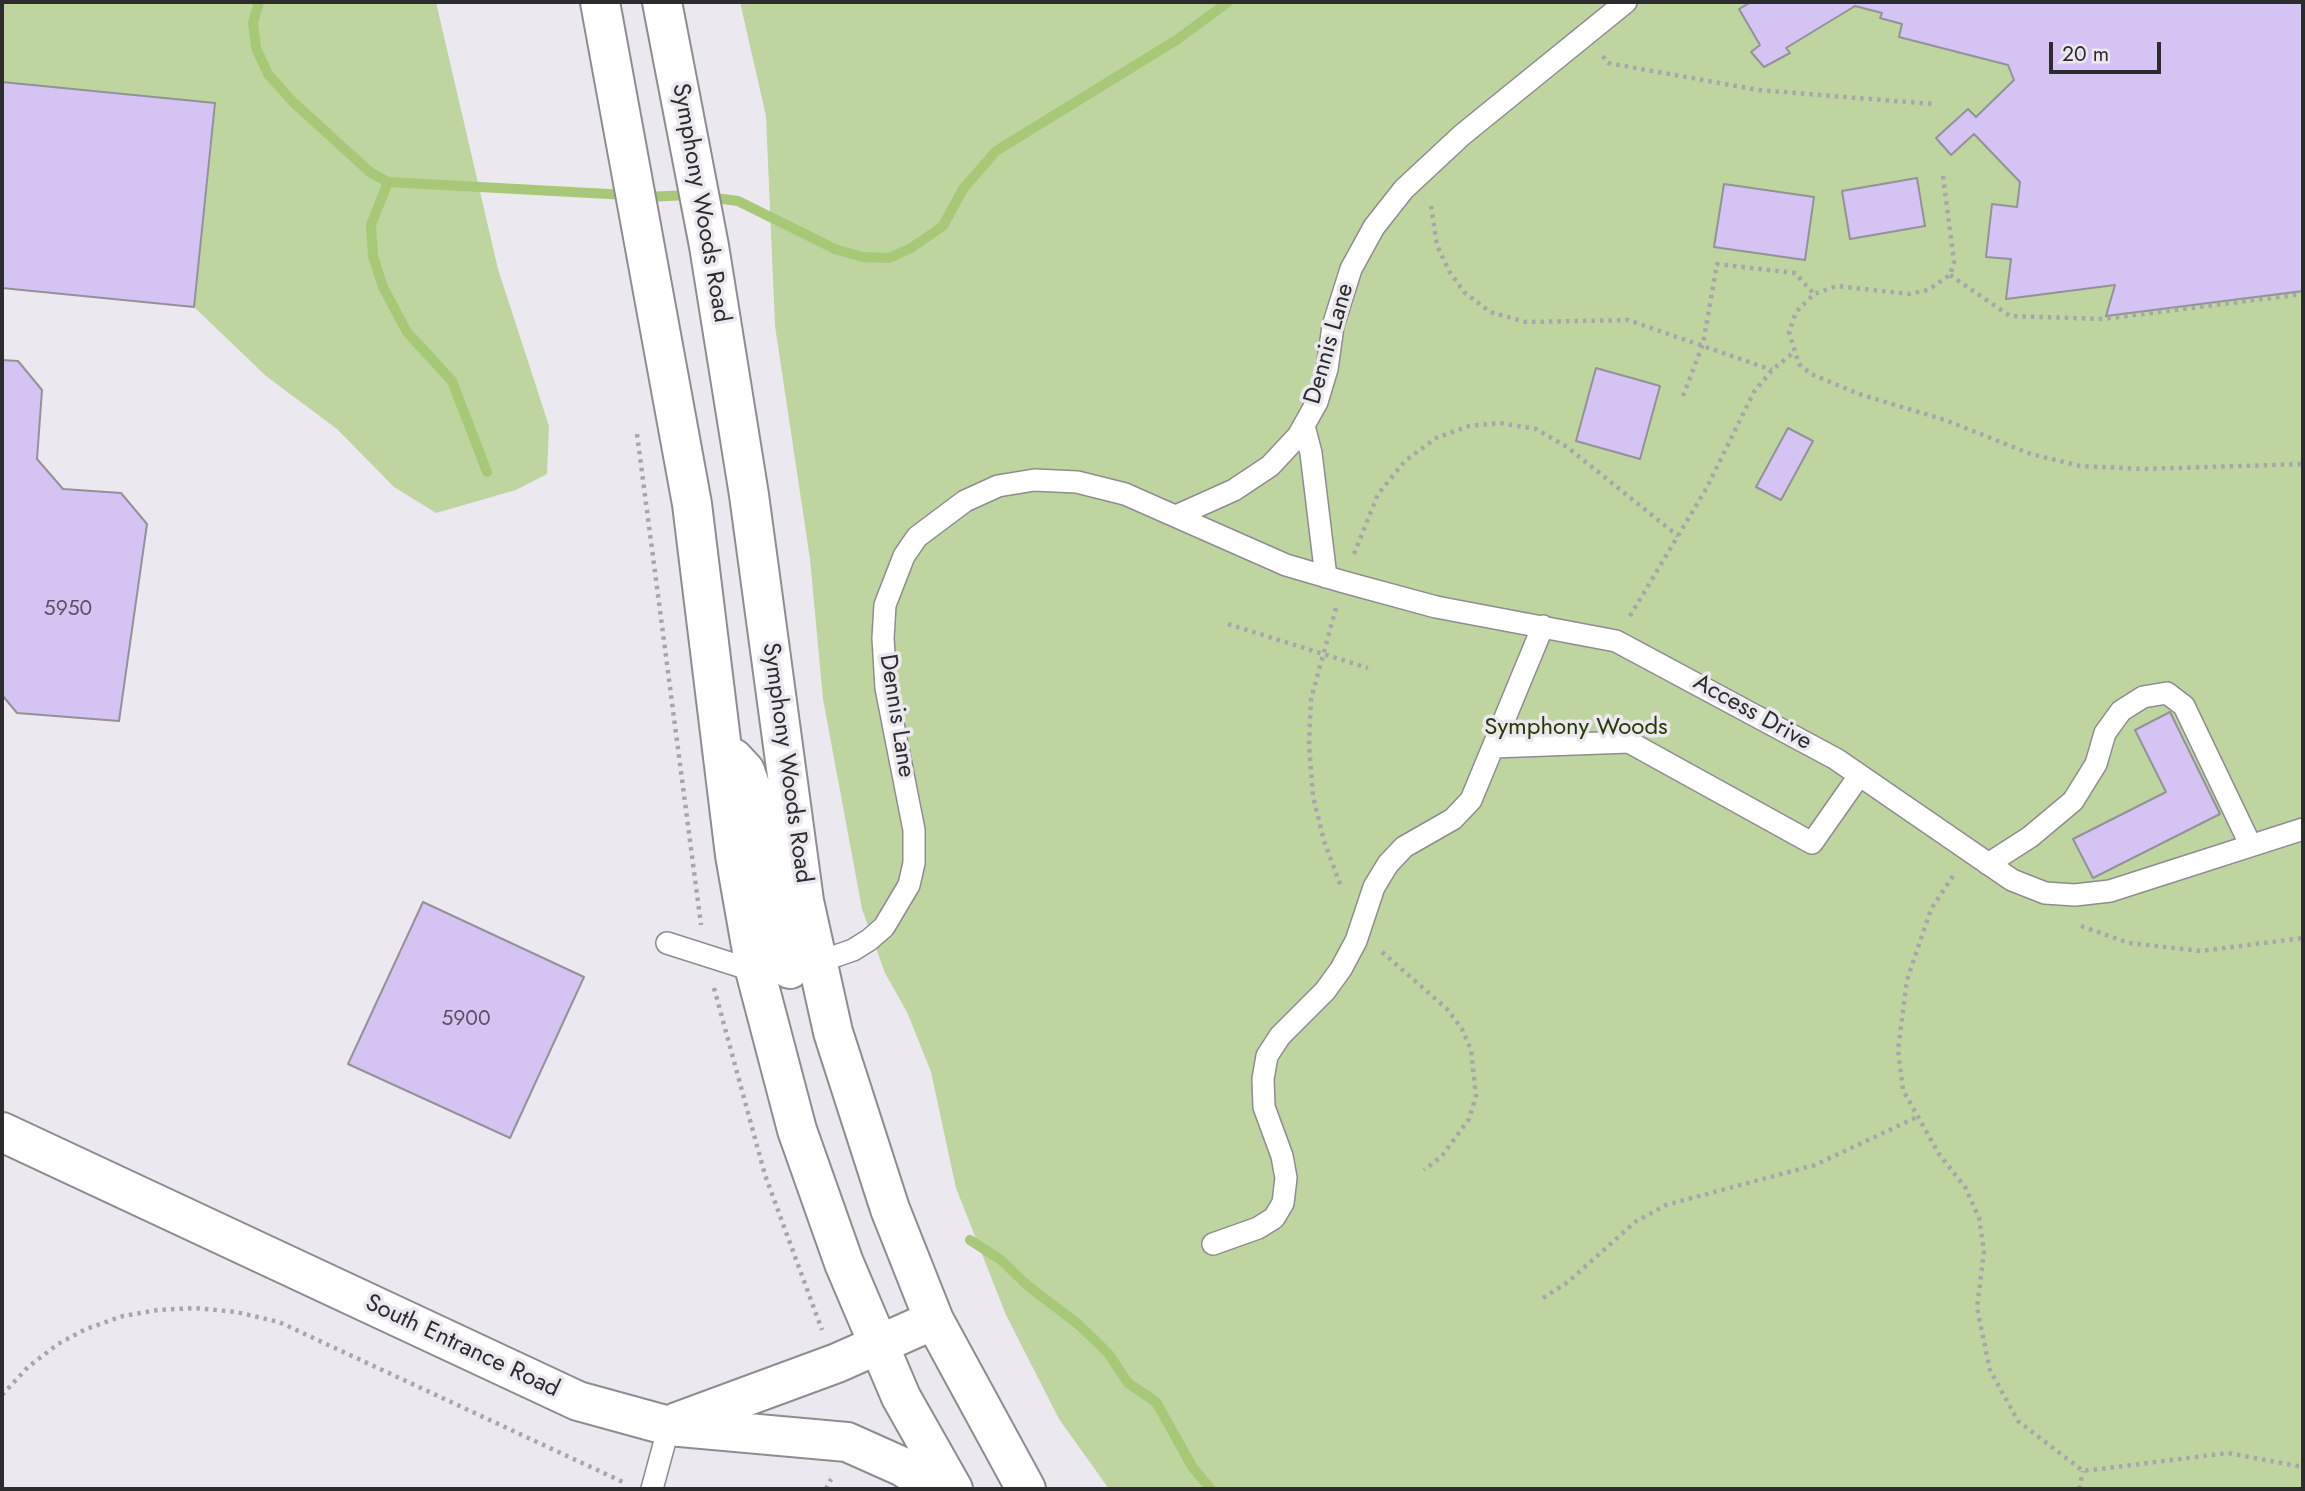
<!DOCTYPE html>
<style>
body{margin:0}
#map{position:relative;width:2305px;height:1491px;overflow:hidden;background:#ebe9ef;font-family:Jost,sans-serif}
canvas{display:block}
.frame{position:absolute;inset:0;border:4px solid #2c2c2e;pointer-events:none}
.scale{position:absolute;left:2049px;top:42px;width:112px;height:32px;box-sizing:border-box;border:4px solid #2c2c2e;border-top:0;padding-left:9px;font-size:21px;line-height:24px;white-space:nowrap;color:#2c2c2e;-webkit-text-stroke:5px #ebe9ef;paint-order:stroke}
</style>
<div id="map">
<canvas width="2305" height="1491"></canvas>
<div class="frame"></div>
<div class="scale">20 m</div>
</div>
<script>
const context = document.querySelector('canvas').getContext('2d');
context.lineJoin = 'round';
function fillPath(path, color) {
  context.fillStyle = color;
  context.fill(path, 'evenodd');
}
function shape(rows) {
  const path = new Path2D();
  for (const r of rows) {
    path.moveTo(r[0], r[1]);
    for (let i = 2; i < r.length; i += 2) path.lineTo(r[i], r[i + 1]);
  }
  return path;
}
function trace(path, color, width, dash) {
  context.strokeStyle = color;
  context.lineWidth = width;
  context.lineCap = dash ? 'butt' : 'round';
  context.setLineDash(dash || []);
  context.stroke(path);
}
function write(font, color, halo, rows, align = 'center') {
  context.font = font + ' Jost,sans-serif';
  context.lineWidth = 7;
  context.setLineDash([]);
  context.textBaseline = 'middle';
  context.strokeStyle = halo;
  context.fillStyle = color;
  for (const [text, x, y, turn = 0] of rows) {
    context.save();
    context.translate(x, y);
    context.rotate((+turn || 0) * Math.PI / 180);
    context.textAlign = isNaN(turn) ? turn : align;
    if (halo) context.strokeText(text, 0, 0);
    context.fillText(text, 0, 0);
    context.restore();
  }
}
fillPath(shape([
 [2,2,436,2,498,269,549,426,547,474,516,490,436,513,394,487,337,429,266,376,194,307,215,103,2,82],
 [740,2,2303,2,2303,1489,1109,1489,1059,1419,1006,1315,956,1188,931,1072,907,1012,885,973,862,909,823,699,810,559,775,326,766,116]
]), '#bed5a0');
trace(shape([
 [259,2,253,23,256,48,268,74,293,102,371,173,388,182,627,195],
 [388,182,371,225,373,256,383,287,407,332,452,381,487,472],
 [643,197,692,195,738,201,835,249,862,257,889,258,911,248,943,226,963,189,996,151,1178,39,1228,2],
 [970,1240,1001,1260,1028,1286,1078,1324,1108,1353,1128,1383,1156,1402,1193,1468,1211,1489]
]), '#a7c977', 10);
const building = shape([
 [1751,2,2303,2,2303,291,2106,316,2115,285,2006,299,2011,259,1986,257,1992,204,2017,207,2020,182,1974,134,1951,155,1936,138,1968,109,1976,117,2014,80,2008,65,1899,37,1902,24,1880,18,1882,13,1855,6,1786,48,1790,53,1764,67,1751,52,1760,45,1739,9,1751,2],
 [2,82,215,103,194,307,2,288,2,82],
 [1917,178,1925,226,1850,239,1842,191,1917,178],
 [1724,184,1814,197,1805,260,1714,247,1724,184],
 [2,360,18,361,42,390,37,459,63,489,121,493,147,524,119,721,17,713,2,695,2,360],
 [1596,368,1660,386,1640,459,1576,441,1596,368],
 [1788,428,1813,441,1781,500,1756,487,1788,428],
 [2170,712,2220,814,2093,878,2073,839,2166,792,2135,730,2170,712],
 [423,902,584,977,510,1138,348,1064,423,902]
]);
fillPath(building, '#d5c3f4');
trace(building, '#939297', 2);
const lane = shape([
 [1304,426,1311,453,1326,577],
 [1176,516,1234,490,1270,466,1298,436,1317,402,1327,369,1333,326,1351,269,1374,227,1404,189,1462,135,1626,2],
 [1493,747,1629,742,1812,843,1859,776],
 [1988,864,2030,837,2073,801,2096,764,2105,733,2121,711,2143,697,2167,693,2184,706,2250,844],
 [667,943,761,973],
 [810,965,853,950,869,940,884,927,909,885,914,863,914,830,886,688,883,638,885,605,904,556,917,537,965,501,998,486,1034,480,1077,482,1125,494,1286,565,1344,582,1436,607,1616,641,1836,759,2012,880,2045,893,2075,895,2110,891,2303,829],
 [1213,1244,1258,1228,1274,1218,1283,1203,1286,1178,1282,1156,1264,1107,1263,1079,1267,1056,1280,1036,1325,991,1341,969,1356,941,1374,887,1388,864,1404,847,1453,819,1471,800,1543,626],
 [652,1489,669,1426]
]);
const secondary = shape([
 [600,2,692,504,735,855,756,974,797,1130,844,1263,901,1397,953,1489],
 [662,2,709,246,749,495,804,901,833,1032,890,1209,934,1320,1026,1489],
 [733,758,745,771,759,810,790,969],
 [2,1132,578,1401,669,1426,847,1442,903,1467,937,1489],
 [677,1422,837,1363,934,1320]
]);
trace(lane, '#8e8c91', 24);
trace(secondary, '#8e8c91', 42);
trace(shape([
 [1603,56,1608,63,1758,90,1933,104],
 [1943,176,1954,262,1950,275,1928,290,1909,294,1837,286,1814,294,1796,312,1789,332,1799,364,1811,374,1859,394,1945,420,2031,454,2080,466,2144,469,2303,464],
 [1431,206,1437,245,1449,271,1464,292,1490,312,1526,322,1628,320,1772,370],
 [1950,275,2010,316,2103,319,2303,294],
 [1683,396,1703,344,1717,264,1795,273,1814,294],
 [637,434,701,925],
 [1354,554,1378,494,1405,461,1436,438,1469,426,1500,423,1536,429,1567,447,1678,536],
 [1336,608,1311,699,1309,745,1313,796,1324,841,1342,889],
 [1630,616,1706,489,1754,392,1772,370,1793,353],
 [1228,624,1368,668],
 [1953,876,1931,909,1907,980,1898,1050,1903,1090,1939,1154,1965,1187,1979,1218,1984,1251,1977,1308,1990,1370,2018,1421,2083,1471,2228,1453,2303,1467],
 [2081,926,2129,943,2201,951,2303,938],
 [1382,952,1447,1009,1462,1029,1471,1050,1476,1096,1469,1119,1442,1156,1424,1170],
 [714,988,765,1175,822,1330],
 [1543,1298,1568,1282,1635,1222,1666,1205,1815,1165,1917,1117],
 [2,1395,28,1367,58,1344,86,1329,123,1316,158,1310,195,1308,236,1312,279,1322,623,1482],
 [826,1489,831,1479],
 [2079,1489,2083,1471]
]), '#a8a6ab', 4.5, [3.5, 5]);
trace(lane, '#fff', 21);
trace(secondary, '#fff', 38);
write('21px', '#565260', null, [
 ["5950",68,610],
 ["5900",466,1020]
]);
write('24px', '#2c2c2e', '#ebe9ef', [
 ["Symphony Woods Road",700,203,80],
 ["Dennis Lane",1330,344,-74],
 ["Access Drive",1752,713,29],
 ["Dennis Lane",896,716,81],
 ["Symphony Woods Road",786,763,82],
 ["South Entrance Road",462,1347,25]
]);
write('24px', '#273b00', '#ebe9ef', [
 ["Symphony Woods",1576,728]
]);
</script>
